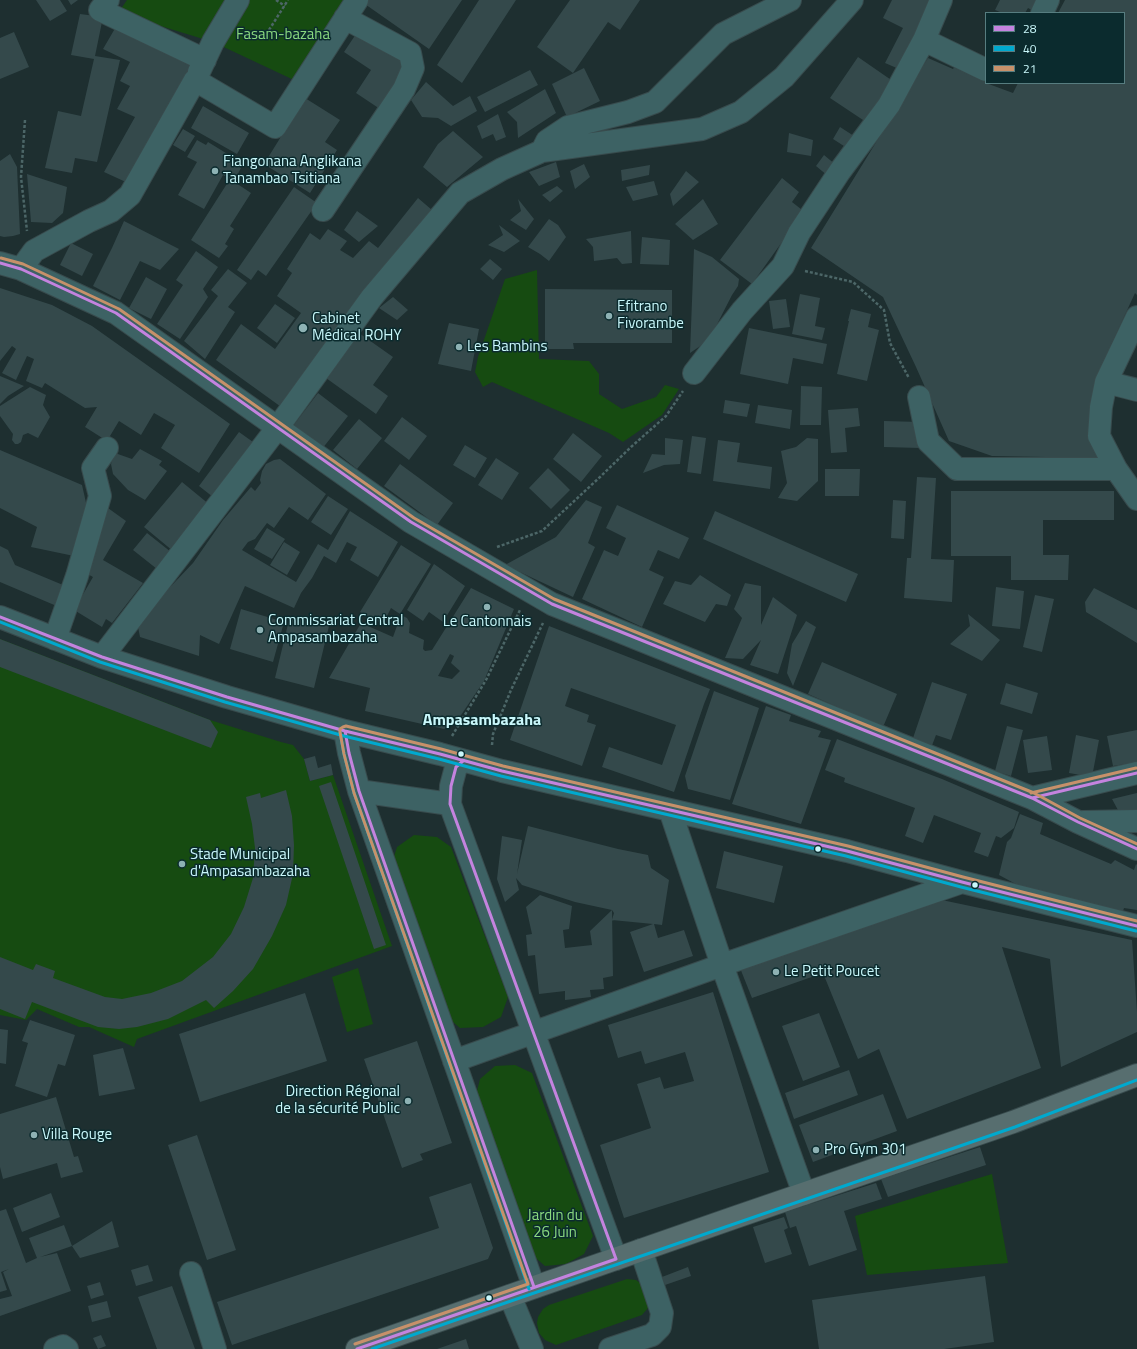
<!DOCTYPE html>
<meta charset="utf-8">
<style>
body{margin:0}
#map{position:relative;width:1137px;height:1349px;overflow:hidden;background:#1e2f30;font-family:"Titillium Web",sans-serif}
canvas{display:block}
.legend{position:absolute;left:985px;top:12px;width:140px;height:72px;box-sizing:border-box;background:#0b2b2e;border:1px solid #577d80;margin:0;padding:5px 7px;list-style:none;font-size:12px;color:#caf8fb}
.legend li{display:flex;align-items:center;gap:8px;height:20px}
.legend b{width:20px;border:1px solid #577d80}
</style>
<div id="map">
<canvas width="1137" height="1349"></canvas>
<ul class="legend">
<li><b style="height:5px;background:#c483df"></b>28</li>
<li><b style="height:5px;background:#00a9ce"></b>40</li>
<li><b style="height:5px;background:#c7916a"></b>21</li>
</ul>
</div>
<script>
const context = document.querySelector('canvas').getContext('2d');
context.lineJoin = 'round';
function fillPath(path, color) {
  context.fillStyle = color;
  context.fill(path, 'evenodd');
}
function shape(rows) {
  const path = new Path2D();
  for (const r of rows) {
    path.moveTo(r[0], r[1]);
    for (let i = 2; i < r.length; i += 2) path.lineTo(r[i], r[i + 1]);
  }
  return path;
}
function trace(path, color, width, dash) {
  context.strokeStyle = color;
  context.lineWidth = width;
  context.lineCap = dash ? 'butt' : 'round';
  context.setLineDash(dash || []);
  context.stroke(path);
}
function write(font, color, halo, rows, align = 'center') {
  context.font = font + ' "Titillium Web",sans-serif';
  context.lineWidth = 3;
  context.setLineDash([]);
  context.textBaseline = 'middle';
  context.strokeStyle = halo;
  context.fillStyle = color;
  for (const [text, x, y, turn = 0] of rows) {
    context.save();
    context.translate(x, y);
    context.rotate((+turn || 0) * Math.PI / 180);
    context.textAlign = isNaN(turn) ? turn : align;
    if (halo) context.strokeText(text, 0, 0);
    context.fillText(text, 0, 0);
    context.restore();
  }
}
fillPath(shape([
 [127,0,350,0,296,81,213,42,118,13],
 [537,270,539,359,589,361,599,374,599,394,622,409,656,397,665,385,679,389,662,415,623,442,609,433,492,382,483,387,475,372,478,357,505,279],
 [0,639,210,720,281,742,293,745,304,759,310,781,333,775,392,946,137,1039,134,1047,89,1027,79,1027,37,1009,26,1020,0,1015],
 [414,835,437,837,451,847,508,997,501,1017,483,1027,460,1028,446,1016,391,866,397,847],
 [358,968,373,1024,347,1032,332,977],
 [515,1065,532,1073,593,1236,584,1254,566,1264,545,1266,530,1253,476,1095,480,1079,495,1066],
 [992,1174,1008,1263,867,1275,855,1216],
 [627,1279,636,1280,643,1285,649,1300,648,1308,642,1315,556,1345,545,1340,539,1333,537,1323,538,1317,543,1309,549,1305]
]), '#164b11');
fillPath(shape([
 [36,0,60,0,67,11,50,21],
 [68,0,78,0,71,5],
 [363,0,462,0,429,49,362,2],
 [479,0,516,0,462,83,437,65],
 [570,0,640,0,620,30,608,22,573,73,537,47],
 [892,0,934,0,899,69,885,63,903,28,883,18],
 [1000,0,1044,0,1038,13,1028,8,1025,13,1000,13,1000,12,995,10],
 [1065,0,1137,0,1137,295,1135,293,1100,369,1098,458,992,456,949,441,916,367,883,297,811,248,928,58,953,69,955,66,970,74,970,75,986,82,986,83,1013,93,1018,83,1124,83,1124,13,1058,13],
 [80,14,103,17,95,56,120,60,97,162,75,158,72,173,45,168,58,111,81,116,94,59,71,55],
 [117,25,196,62,128,183,104,172,135,117,117,109,130,86,120,81,130,62,103,49],
 [360,28,408,60,383,111,356,93,371,70,344,52],
 [14,32,29,67,0,79,0,38],
 [858,57,897,84,869,124,830,98],
 [584,68,600,101,567,117,552,84],
 [530,70,538,85,485,112,477,97],
 [426,82,453,106,470,96,477,111,451,126,438,118,422,117,411,100],
 [545,89,556,113,518,138,517,122,507,112],
 [305,98,340,120,325,142,337,150,310,193,264,164],
 [203,106,249,133,237,154,191,128],
 [498,114,506,137,496,141,493,134,482,139,477,126],
 [840,127,854,136,847,148,833,139],
 [183,129,195,136,185,152,173,145],
 [453,131,483,157,447,187,423,167,438,144],
 [789,133,813,140,811,156,787,152],
 [197,140,206,145,208,142,234,158,232,162,241,168,234,181,223,175,204,209,178,195,197,162,187,157],
 [10,154,17,167,20,234,13,236,4,237,0,236,0,161],
 [824,155,836,165,828,176,816,166],
 [556,162,560,177,539,186,529,172],
 [584,164,590,177,575,189,570,171],
 [650,165,649,175,622,181,621,170],
 [686,171,699,182,673,206,670,194],
 [27,174,67,187,63,213,52,223,31,222],
 [782,178,799,192,792,202,806,213,782,242,752,284,720,260],
 [230,179,251,193,230,226,234,229,225,244,228,246,219,258,191,240],
 [654,181,658,195,633,201,626,187],
 [557,186,563,191,550,202,542,195],
 [294,187,317,203,266,276,258,270,251,280,237,270],
 [418,198,432,210,284,409,216,360,241,324,275,349,301,313,277,296,292,273,287,269,310,233,320,240,328,229,347,241,340,250,353,258,369,241,378,248],
 [518,199,534,219,526,230,510,220,521,211],
 [703,199,718,224,693,240,675,224],
 [357,211,378,226,359,242,344,230],
 [549,219,558,225,566,237,549,261,540,254,528,247],
 [124,221,179,249,160,270,140,261,120,300,93,286,112,248],
 [499,225,520,241,504,252,488,245,503,235],
 [631,231,632,263,622,264,617,258,594,261,593,247,586,239],
 [642,237,670,240,669,265,640,264],
 [71,243,93,254,82,276,60,265],
 [694,249,712,257,739,279,738,286,732,295,709,340,690,353],
 [196,251,218,267,203,289,208,297,180,339,157,324,183,285,176,280],
 [490,259,502,269,493,280,480,269],
 [228,269,247,283,228,307,235,312,205,359,184,341,218,296,211,290],
 [146,277,167,289,151,319,129,308],
 [0,288,52,305,92,326,230,424,199,473,161,448,175,425,154,413,141,435,119,421,107,441,85,427,97,407,85,408,45,383,42,388,26,381,34,359,27,356,16,380,2,373,16,349,12,346,0,361],
 [545,289,672,290,672,343,573,343,574,349,545,349],
 [800,294,820,298,815,326,825,328,822,340,792,334],
 [393,297,408,310,397,320,379,308],
 [786,299,790,327,773,329,769,301],
 [275,304,295,318,277,343,257,328],
 [851,309,871,314,868,327,879,330,867,381,837,374,849,321,848,321],
 [449,323,479,329,471,371,438,364],
 [749,328,827,344,823,364,793,358,788,384,740,374],
 [359,333,393,357,373,385,388,396,376,414,326,378],
 [0,376,24,386,8,396,0,404],
 [801,386,822,387,821,425,800,425],
 [30,387,46,395,43,405,50,417,38,438,28,433,23,435,21,442,18,444,15,444,12,440,13,434,0,416,0,406],
 [318,393,348,416,322,449,293,426],
 [725,400,750,404,747,417,723,413],
 [758,405,792,410,790,429,755,423],
 [858,408,860,426,845,428,847,452,831,453,828,410],
 [402,417,427,436,409,460,384,441],
 [359,419,382,438,357,469,333,450],
 [884,421,920,422,920,448,884,447],
 [239,432,253,442,213,497,199,486],
 [573,433,602,456,581,482,553,459],
 [692,436,706,438,701,474,687,472],
 [665,438,683,440,680,464,664,465,643,473,652,454,665,455],
 [807,438,818,439,818,481,797,501,778,498,787,483,781,451,796,447],
 [718,440,740,443,737,462,772,467,770,489,713,481],
 [465,445,487,458,475,478,453,465],
 [140,449,162,461,159,465,167,471,145,500,128,490,113,474,111,464,115,453,132,459],
 [0,450,82,485,87,507,74,556,31,547,37,527,0,508],
 [496,458,519,473,502,500,478,485],
 [280,459,326,494,308,520,289,507,274,528,267,523,255,539,248,542,242,550,296,582,318,544,328,550,350,511,398,542,378,577,350,560,357,547,347,542,336,563,324,556,312,578,301,593,294,608,245,586,219,644,200,635,199,656,140,637,137,622,193,563,223,520,251,487,255,491,261,483,260,480,262,471,266,464,274,460],
 [400,464,453,503,437,525,384,486],
 [548,468,570,490,551,509,529,488],
 [825,469,860,469,859,496,825,496],
 [917,477,936,478,931,559,954,560,952,602,904,598,907,558,911,558],
 [182,482,210,505,173,551,144,527],
 [951,491,1114,491,1114,520,1043,520,1043,555,1069,555,1068,580,1011,580,1011,556,951,556],
 [328,496,348,509,331,535,311,522],
 [586,500,602,507,588,543,595,547,573,597,505,565,556,537],
 [893,500,906,501,904,539,891,538],
 [101,503,126,521,103,560,143,583,112,623,106,619,102,627,74,610,93,577,82,571],
 [617,505,689,538,679,559,658,550,649,570,664,577,642,627,582,599,604,550,618,556,626,538,606,528],
 [715,511,858,574,846,602,703,539],
 [267,528,285,539,272,559,254,549],
 [147,533,171,552,157,569,133,550],
 [284,542,300,552,287,575,270,565],
 [401,545,431,564,400,614,391,608,383,624,360,612],
 [0,546,8,550,15,565,63,585,59,607,0,582],
 [434,564,465,586,443,622,429,612,423,621,407,610],
 [700,575,731,595,727,606,716,604,705,622,663,604,675,581,691,585],
 [745,583,761,586,761,625,773,597,797,615,778,674,750,665,761,640,743,659,725,658,742,618,734,609],
 [996,587,1024,591,1020,629,992,626],
 [471,588,514,609,484,681,455,724,444,729,365,711,370,688,329,678,361,623,393,637,401,615,407,618,410,623,409,633,424,640,423,649,425,651,432,650],
 [450,654,454,656,451,663,460,671,452,679,438,676],
 [1094,588,1137,610,1137,643,1086,612,1085,602],
 [1035,595,1054,599,1042,652,1023,647],
 [241,609,284,622,273,662,230,649],
 [968,614,1000,640,982,661,950,644,970,626],
 [290,616,329,626,314,688,275,678],
 [806,621,816,627,793,686,787,673,792,644],
 [549,626,710,689,704,704,674,792,602,767,609,747,662,765,676,725,571,688,565,706,589,715,587,722,596,725,582,766,510,740],
 [0,639,210,720,218,732,211,748,0,667],
 [822,662,897,694,883,727,808,694],
 [932,682,967,694,951,740,936,735,931,748,912,741],
 [1006,683,1038,693,1032,714,1000,704],
 [714,691,759,708,730,800,688,789,685,776],
 [766,706,791,715,789,721,821,731,818,737,831,740,801,824,732,804],
 [1007,726,1023,730,1011,776,995,771],
 [1137,730,1137,762,1113,766,1107,736],
 [1076,735,1099,740,1092,777,1069,773],
 [1047,736,1052,770,1028,773,1023,740],
 [837,739,942,779,1019,812,1014,828,1001,838,996,836,988,857,974,852,981,833,934,815,923,843,905,836,915,808,844,782,845,778,825,770],
 [315,756,318,768,331,764,333,775,310,781,304,759],
 [331,782,386,945,374,949,319,786],
 [286,790,292,816,294,845,293,874,286,905,272,936,253,969,233,991,214,1008,206,1000,168,1019,137,1027,119,1029,98,1027,32,1002,25,1019,0,1009,0,957,33,970,36,964,55,971,53,978,105,997,122,999,151,993,182,981,213,957,231,934,244,907,253,878,255,848,252,824,246,797,260,793,261,798],
 [1137,793,1137,813,1119,812,1112,799],
 [1020,814,1043,823,1040,834,1111,864,1115,860,1134,870,1136,864,1137,865,1137,910,1124,908,1123,911,1027,890,999,875,1007,842,1011,838],
 [528,826,618,849,648,855,651,868,669,880,662,925,654,924,658,938,684,930,693,956,644,972,630,932,653,924,612,920,614,913,612,910,613,976,603,978,604,989,590,990,591,997,565,1000,565,991,539,994,535,955,528,956,526,935,532,934,526,907,540,895,572,906,569,929,563,930,565,948,592,945,590,931,612,910,575,902,522,885,516,878,519,890,505,902,497,879,502,836,522,840,517,874],
 [724,851,783,866,774,903,716,888],
 [937,899,1132,940,1137,1012,1137,1032,1061,1067,1050,959,1002,947,1041,1068,907,1119,879,1049,858,1059,823,973,752,998,740,968],
 [713,992,769,1172,624,1218,600,1145,651,1128,637,1084,660,1077,664,1089,694,1081,685,1052,645,1064,641,1051,618,1058,608,1025],
 [305,993,327,1061,200,1102,179,1034],
 [819,1013,840,1067,803,1081,782,1026],
 [30,1020,75,1035,65,1066,58,1064,47,1097,15,1086,28,1043,22,1041],
 [0,1029,8,1030,6,1064,0,1063],
 [417,1041,452,1143,420,1154,423,1160,402,1168,364,1059],
 [123,1048,135,1089,99,1096,93,1055],
 [849,1070,858,1095,794,1119,785,1093],
 [883,1094,897,1131,813,1162,799,1125],
 [56,1097,74,1157,78,1156,83,1172,61,1178,57,1163,3,1179,0,1167,0,1114],
 [197,1135,236,1250,207,1260,168,1145],
 [980,1147,986,1165,888,1197,881,1179],
 [471,1183,493,1248,488,1259,232,1345,217,1302,439,1228,429,1197],
 [876,1183,882,1199,844,1211,857,1250,809,1266,796,1226,790,1228,785,1212],
 [51,1193,60,1217,22,1232,13,1208],
 [6,1209,26,1263,37,1258,29,1238,64,1225,72,1246,40,1257,57,1253,71,1291,0,1316,0,1299,12,1296,3,1272,9,1269,1,1272,7,1290,0,1292,0,1211],
 [784,1217,788,1228,784,1230,792,1254,765,1263,753,1227],
 [112,1221,119,1247,80,1258,72,1246],
 [148,1265,153,1281,136,1286,131,1270],
 [688,1267,691,1276,665,1285,662,1277],
 [985,1276,994,1342,944,1349,819,1349,812,1300],
 [100,1282,104,1295,91,1299,87,1286],
 [172,1286,195,1349,157,1349,138,1297],
 [107,1301,111,1317,92,1322,88,1306],
 [101,1335,106,1346,98,1349,93,1338],
 [466,1339,469,1349,437,1349]
]), '#34494b');
const minor = shape([
 [108,0,100,10,205,60],
 [1042,13,1048,0],
 [924,40,986,70],
 [199,72,213,42,238,0],
 [542,151,547,141,568,127,628,112,655,102,723,34,790,0],
 [323,210,404,89,413,68,410,53,345,18],
 [0,263,21,269,116,313,411,522,552,604,1032,798,1078,822,1137,849],
 [21,269,34,251,89,221,111,211,130,195,195,80,275,127,357,0],
 [1137,317,1106,382,1101,407,1099,436,1116,469,1137,499],
 [694,373,742,311,783,266,799,233,840,171,889,105,924,40,941,0],
 [1106,382,1137,390],
 [919,397,928,441,957,469,1116,469],
 [0,617,102,657,227,697,345,731,440,754,502,771,847,851,962,882,1137,926],
 [55,639,77,576,100,496,93,468,107,448],
 [102,657,278,427,372,297,460,193,502,169,542,151,702,129,741,112,784,77,852,0],
 [345,731,349,753,359,791,534,1287],
 [463,761,456,767,451,786,450,804,616,1259],
 [359,791,450,804],
 [1032,798,1137,773],
 [670,810,722,965,804,1194],
 [1083,822,1137,821],
 [454,1061,722,965,962,882],
 [191,1273,215,1349],
 [510,1296,532,1349],
 [55,1349,63,1346,67,1349],
 [610,1349,652,1335,660,1327,662,1313,641,1250]
]);
const major = shape([
 [357,1349,736,1217,1013,1122,1137,1075]
]);
trace(minor, '#384b4d', 24);
trace(major, '#384b4d', 24);
trace(shape([
 [276,0,285,6],
 [269,30,288,0],
 [25,120,21,177,27,231],
 [805,271,853,282,884,310,890,343,909,378],
 [497,547,542,531,600,477,631,447,666,416,683,391],
 [452,736,486,680,520,610],
 [492,745,493,734,511,690,543,623]
]), '#4c6667', 2.5, [3, 2]);
trace(minor, '#3d6264', 22);
trace(major, '#576e6f', 22);
trace(shape([
 [0,263,21,269,116,313,411,522,552,604,1032,798,1078,822,1137,849],
 [0,617,102,657,227,697,345,731,440,754,502,771,847,851,962,882,1137,926],
 [345,731,349,753,359,791,534,1287],
 [1032,798,1137,773],
 [357,1349,616,1259,450,804,451,786,456,767,463,761]
]), '#c483df', 3);
trace(shape([
 [0,622,100,662,225,702,344,736,439,759,501,776,846,856,961,887,1136,931],
 [340,732,344,754,354,793,529,1289],
 [372,1349,1015,1127,1137,1080]
]), '#00a9ce', 3);
trace(shape([
 [1,258,23,264,119,309,414,518,554,599,1034,793,1080,818,1137,844],
 [1031,793,1136,768],
 [355,1344,528,1284,354,793,344,754,340,732,340,729,343,727,346,726,441,749,503,766,848,846,963,877,1137,921]
]), '#c7916a', 3);
for (const [x, y, r, color] of [
 [215,171,4,"#8eb2b4"],
 [609,316,4,"#8eb2b4"],
 [303,328,5,"#8eb2b4"],
 [459,347,4,"#8eb2b4"],
 [487,607,4,"#8eb2b4"],
 [260,630,4,"#8eb2b4"],
 [461,754,3.5,"#caf8fb"],
 [818,849,3.5,"#caf8fb"],
 [182,864,4,"#8eb2b4"],
 [975,885,3.5,"#caf8fb"],
 [776,972,4,"#8eb2b4"],
 [408,1101,4,"#8eb2b4"],
 [34,1135,4,"#8eb2b4"],
 [816,1150,4,"#8eb2b4"],
 [489,1298,3.5,"#caf8fb"]
]) {
  const dot = new Path2D();
  dot.arc(x, y, r, 0, 2 * Math.PI);
  context.fillStyle = color;
  context.fill(dot);
  trace(dot, '#0b2b2e', 1.5);
}
write('15px', '#8ad97f', '#0b2b2e', [
 ["Fasam-bazaha",283,35],
 ["Jardin du",555,1216],
 ["26 Juin",555,1233]
]);
write('15px', '#caf8fb', '#0b2b2e', [
 ["Fiangonana Anglikana",223,162],
 ["Tanambao Tsitiana",223,179],
 ["Efitrano",617,307],
 ["Fivorambe",617,324],
 ["Cabinet",312,319],
 ["Médical ROHY",312,336],
 ["Les Bambins",467,347],
 ["Commissariat Central",268,621],
 ["Ampasambazaha",268,638],
 ["Le Cantonnais",487,622,"center"],
 ["Stade Municipal",190,855],
 ["d'Ampasambazaha",190,872],
 ["Le Petit Poucet",784,972],
 ["Direction Régional",400,1092,"right"],
 ["de la sécurité Public",400,1109,"right"],
 ["Villa Rouge",42,1135],
 ["Pro Gym 301",824,1150]
], 'left');
write('bold 16px', '#caf8fb', '#0b2b2e', [
 ["Ampasambazaha",482,721]
]);
</script>
